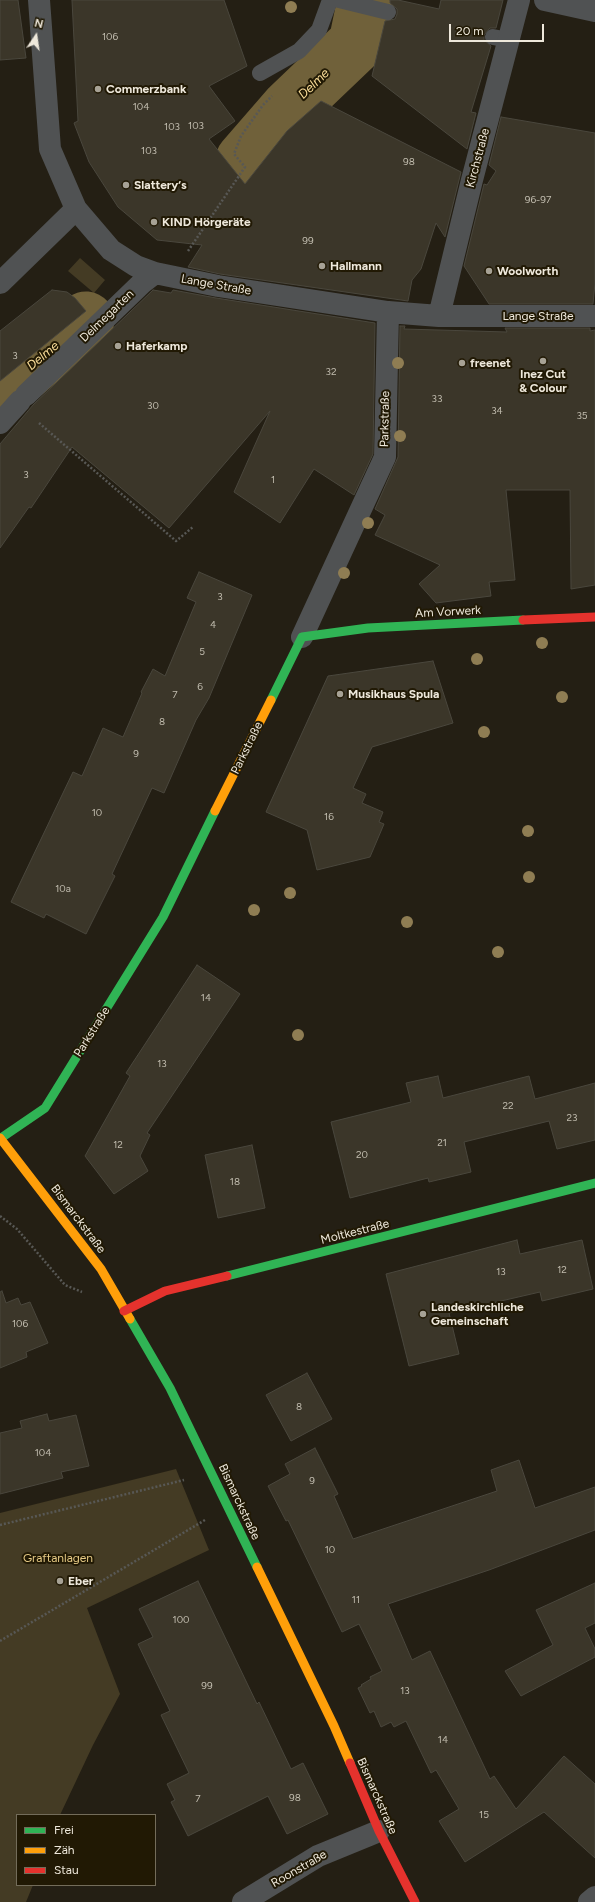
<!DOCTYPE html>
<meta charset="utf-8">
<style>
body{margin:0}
#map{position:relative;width:595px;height:1902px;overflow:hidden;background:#241f14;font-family:Figtree,sans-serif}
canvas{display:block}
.legend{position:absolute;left:16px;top:1814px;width:140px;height:72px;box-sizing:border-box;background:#211904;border:1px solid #736c5a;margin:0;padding:5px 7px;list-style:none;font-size:12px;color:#eee8db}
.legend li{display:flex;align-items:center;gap:8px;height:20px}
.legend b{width:20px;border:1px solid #736c5a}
.north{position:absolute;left:16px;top:16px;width:40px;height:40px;-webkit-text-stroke:3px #211904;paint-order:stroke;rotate:13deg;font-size:11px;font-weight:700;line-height:16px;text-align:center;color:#eee8db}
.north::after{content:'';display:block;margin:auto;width:14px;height:18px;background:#eee8db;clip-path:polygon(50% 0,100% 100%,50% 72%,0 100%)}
.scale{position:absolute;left:449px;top:24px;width:95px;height:18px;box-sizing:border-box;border:2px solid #eee8db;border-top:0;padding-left:5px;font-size:12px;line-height:14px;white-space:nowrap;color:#eee8db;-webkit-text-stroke:3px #211904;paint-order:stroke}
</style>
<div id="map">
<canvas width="595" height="1902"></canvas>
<ul class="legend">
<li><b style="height:5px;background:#30b455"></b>Frei</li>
<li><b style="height:5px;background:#ff9f0a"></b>Zäh</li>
<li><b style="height:5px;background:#e5322d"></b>Stau</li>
</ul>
<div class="north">N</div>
<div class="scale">20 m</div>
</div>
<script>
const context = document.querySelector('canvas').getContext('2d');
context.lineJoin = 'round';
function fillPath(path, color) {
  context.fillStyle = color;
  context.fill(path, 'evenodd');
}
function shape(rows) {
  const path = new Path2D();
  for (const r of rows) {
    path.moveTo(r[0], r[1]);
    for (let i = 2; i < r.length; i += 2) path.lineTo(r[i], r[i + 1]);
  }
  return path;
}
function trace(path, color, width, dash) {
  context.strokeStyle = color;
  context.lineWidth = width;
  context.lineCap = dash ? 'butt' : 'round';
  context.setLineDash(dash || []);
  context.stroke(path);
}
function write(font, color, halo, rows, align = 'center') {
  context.font = font + ' Figtree,sans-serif';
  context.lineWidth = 4;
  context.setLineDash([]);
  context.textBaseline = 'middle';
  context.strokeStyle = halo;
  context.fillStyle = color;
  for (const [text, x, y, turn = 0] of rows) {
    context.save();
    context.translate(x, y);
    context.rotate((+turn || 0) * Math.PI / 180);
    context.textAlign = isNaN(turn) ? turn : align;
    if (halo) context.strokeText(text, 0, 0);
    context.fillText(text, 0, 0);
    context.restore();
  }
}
fillPath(shape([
 [80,258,105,280,94,293,68,271],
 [176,1469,209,1550,87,1608,120,1694,93,1745,60,1815,17,1815,17,1885,33,1885,26,1902,0,1902,0,1513]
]), '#443b24');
trace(shape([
 [244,160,290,107,357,43,366,0],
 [0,393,86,320]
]), '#70613a', 57);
const building = shape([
 [0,0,18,0,26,58,0,60,0,0],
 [72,0,224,0,247,66,209,86,235,121,209,139,245,184,287,131,321,101,461,172,445,237,436,223,421,269,412,280,408,301,220,274,188,267,202,245,157,240,118,207,89,162,74,123,78,121,72,0],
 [390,0,398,0,439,9,441,0,503,0,496,28,490,28,484,35,484,40,491,46,471,112,476,113,467,149,372,76,385,21,395,19,397,14,397,9,390,3,390,0],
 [501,117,595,133,595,283,593,304,489,304,464,266,484,184,487,185,496,171,489,165,501,117],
 [52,290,67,292,75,298,86,311,0,381,0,331,52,290],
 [153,290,171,293,173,290,216,298,375,323,373,454,354,495,314,469,280,523,234,492,270,411,169,528,72,447,31,508,29,507,0,548,0,444,33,405,153,290],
 [400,326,405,326,404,329,507,332,505,328,590,328,590,331,595,330,595,585,571,589,570,490,506,490,515,580,489,582,491,596,436,603,419,584,440,565,375,535,385,515,375,509,398,457,400,326],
 [199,572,252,595,209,698,196,720,164,793,152,788,112,874,115,876,86,934,46,914,44,918,11,902,73,772,82,776,103,728,123,737,142,693,141,692,153,669,165,676,196,602,187,598,199,572],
 [433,661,453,723,372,747,353,788,366,794,362,803,383,812,379,822,384,824,370,857,317,870,307,830,266,812,328,676,433,661],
 [197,965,240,994,147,1133,150,1135,140,1156,148,1171,114,1194,85,1156,130,1076,126,1073,197,965],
 [438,1076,443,1098,529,1076,535,1099,595,1083,595,1140,557,1149,549,1121,464,1142,471,1172,429,1182,428,1178,350,1198,331,1122,411,1102,406,1083,438,1076],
 [252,1145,265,1208,218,1218,205,1155,252,1145],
 [517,1240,520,1254,582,1240,593,1289,542,1301,540,1292,449,1313,459,1354,409,1366,386,1274,517,1240],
 [2,1291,6,1303,18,1298,21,1305,30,1302,48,1343,26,1352,27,1357,0,1368,0,1292,2,1291],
 [307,1373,332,1419,291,1441,266,1395,307,1373],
 [47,1414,49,1421,76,1415,89,1466,61,1472,63,1478,0,1494,0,1433,22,1428,20,1421,47,1414],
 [315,1448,338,1494,334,1496,353,1539,497,1491,491,1470,519,1460,535,1508,595,1487,595,1530,489,1570,388,1604,412,1660,430,1651,490,1779,494,1776,516,1809,564,1756,595,1784,595,1858,544,1812,465,1862,439,1821,459,1809,436,1770,431,1773,406,1721,394,1727,391,1722,381,1727,374,1711,370,1713,358,1688,362,1686,361,1685,371,1679,370,1677,382,1671,359,1624,342,1632,288,1520,286,1521,268,1486,290,1474,285,1464,315,1448],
 [198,1581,257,1704,259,1702,291,1769,303,1763,328,1814,287,1834,268,1796,188,1836,171,1802,175,1800,167,1784,189,1773,161,1715,170,1711,138,1644,153,1637,139,1609,198,1581],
 [595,1583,595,1623,585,1628,595,1649,595,1657,521,1696,505,1671,553,1645,536,1610,595,1583]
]);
fillPath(building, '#3b3629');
trace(building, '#4a473d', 1);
trace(shape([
 [188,251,245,167,234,154,241,136,263,105,272,96],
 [39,423,176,541,193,527],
 [0,1216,17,1229,65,1285,82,1292],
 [0,1525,184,1480],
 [0,1641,205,1520]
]), '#585855', 2.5, [2, 2]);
trace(shape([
 [339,0,388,12],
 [493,37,508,40],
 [260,73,299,51,319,30,330,0]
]), '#505253', 16);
trace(shape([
 [39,0,50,149,76,209,111,250,136,266,155,273,218,286,388,312,439,316,595,316],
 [545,0,595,11],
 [0,283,76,209],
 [439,316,472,180,519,0],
 [26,395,142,283,155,273],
 [0,423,20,401],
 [302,637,385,457,388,312],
 [243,1902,318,1856,379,1831],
 [589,1902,595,1897]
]), '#505253', 22);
trace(shape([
 [271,700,302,637,368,628,523,620],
 [1,1138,45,1108,163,917,215,811],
 [227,1276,595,1183],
 [130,1319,170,1388,257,1567]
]), '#30b455', 9);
trace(shape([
 [215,811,271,700],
 [0,1138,101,1269,130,1319],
 [257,1567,334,1726,350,1763]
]), '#ff9f0a', 9);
trace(shape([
 [523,620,595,617],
 [124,1311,165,1291,227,1276],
 [350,1763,379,1831,415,1902]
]), '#e5322d', 9);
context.fillStyle = '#8f7d53';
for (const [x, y] of [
 [291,7],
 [398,363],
 [400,436],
 [368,523],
 [344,573],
 [542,643],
 [477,659],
 [562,697],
 [484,732],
 [528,831],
 [529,877],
 [290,893],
 [254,910],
 [407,922],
 [498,952],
 [298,1035]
]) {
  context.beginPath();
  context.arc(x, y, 6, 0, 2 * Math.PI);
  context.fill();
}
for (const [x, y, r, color] of [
 [98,89,4,"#a7a295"],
 [126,185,4,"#a7a295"],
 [154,222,4,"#a7a295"],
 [322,266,4,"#a7a295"],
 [489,271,4,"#a7a295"],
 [118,346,4,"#a7a295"],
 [543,361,4,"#a7a295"],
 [462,363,4,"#a7a295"],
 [340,694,4,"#a7a295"],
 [423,1314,4,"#a7a295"],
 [60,1581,4,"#a7a295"]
]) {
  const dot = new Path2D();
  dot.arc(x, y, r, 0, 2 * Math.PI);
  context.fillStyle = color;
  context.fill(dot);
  trace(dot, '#211904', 1.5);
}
write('10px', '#c1bcae', null, [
 ["106",110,37],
 ["104",141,107],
 ["103",196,126],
 ["103",172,127],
 ["103",149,151],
 ["98",409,162],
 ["96-97",538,200],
 ["99",308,241],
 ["3",15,356],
 ["32",331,372],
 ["33",437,399],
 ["30",153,406],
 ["34",497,411],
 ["35",582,416],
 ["3",26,475],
 ["1",273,480],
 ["3",220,597],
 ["4",213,625],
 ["5",202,652],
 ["6",200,687],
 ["7",175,695],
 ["8",162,722],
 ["9",136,754],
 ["10",97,813],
 ["16",329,817],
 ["10a",63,889],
 ["14",206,998],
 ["13",162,1064],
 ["22",508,1106],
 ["23",572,1118],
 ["21",442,1143],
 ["12",118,1145],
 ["20",362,1155],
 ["18",235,1182],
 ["12",562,1270],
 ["13",501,1272],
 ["106",20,1324],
 ["8",299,1407],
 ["104",43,1453],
 ["9",312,1481],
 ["10",330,1550],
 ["11",356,1600],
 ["100",181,1620],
 ["99",207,1686],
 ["13",405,1691],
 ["14",443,1740],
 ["98",295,1798],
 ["7",198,1799],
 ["15",484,1815]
]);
write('bold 12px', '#eee8db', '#211904', [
 ["Commerzbank",106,89],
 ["Slattery‘s",134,185],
 ["KIND Hörgeräte",162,222],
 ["Hallmann",330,266],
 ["Woolworth",497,271],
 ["Haferkamp",126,346],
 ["freenet",470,363],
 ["Inez Cut",543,374,"center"],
 ["& Colour",543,388,"center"],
 ["Musikhaus Spula",348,694],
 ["Landeskirchliche",431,1307],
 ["Gemeinschaft",431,1321],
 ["Eber",68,1581]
], 'left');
write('12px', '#eee8db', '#211904', [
 ["Kirchstraße",478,158,-75],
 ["Lange Straße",216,285,10],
 ["Delmegarten",107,316,-44],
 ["Lange Straße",538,316],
 ["Parkstraße",385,419,-89],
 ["Am Vorwerk",448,612,-3],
 ["Parkstraße",247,748,-64],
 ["Parkstraße",92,1032,-58],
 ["Bismarckstraße",78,1219,53],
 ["Moltkestraße",355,1232,-14],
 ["Bismarckstraße",239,1502,65],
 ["Bismarckstraße",377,1796,66],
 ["Roonstraße",299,1869,-30]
]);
write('12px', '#e6ca86', '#211904', [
 ["Graftanlagen",58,1558]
]);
write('italic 13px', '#f8db97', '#211904', [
 ["Delme",314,84,-44],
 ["Delme",43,356,-40]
]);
</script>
